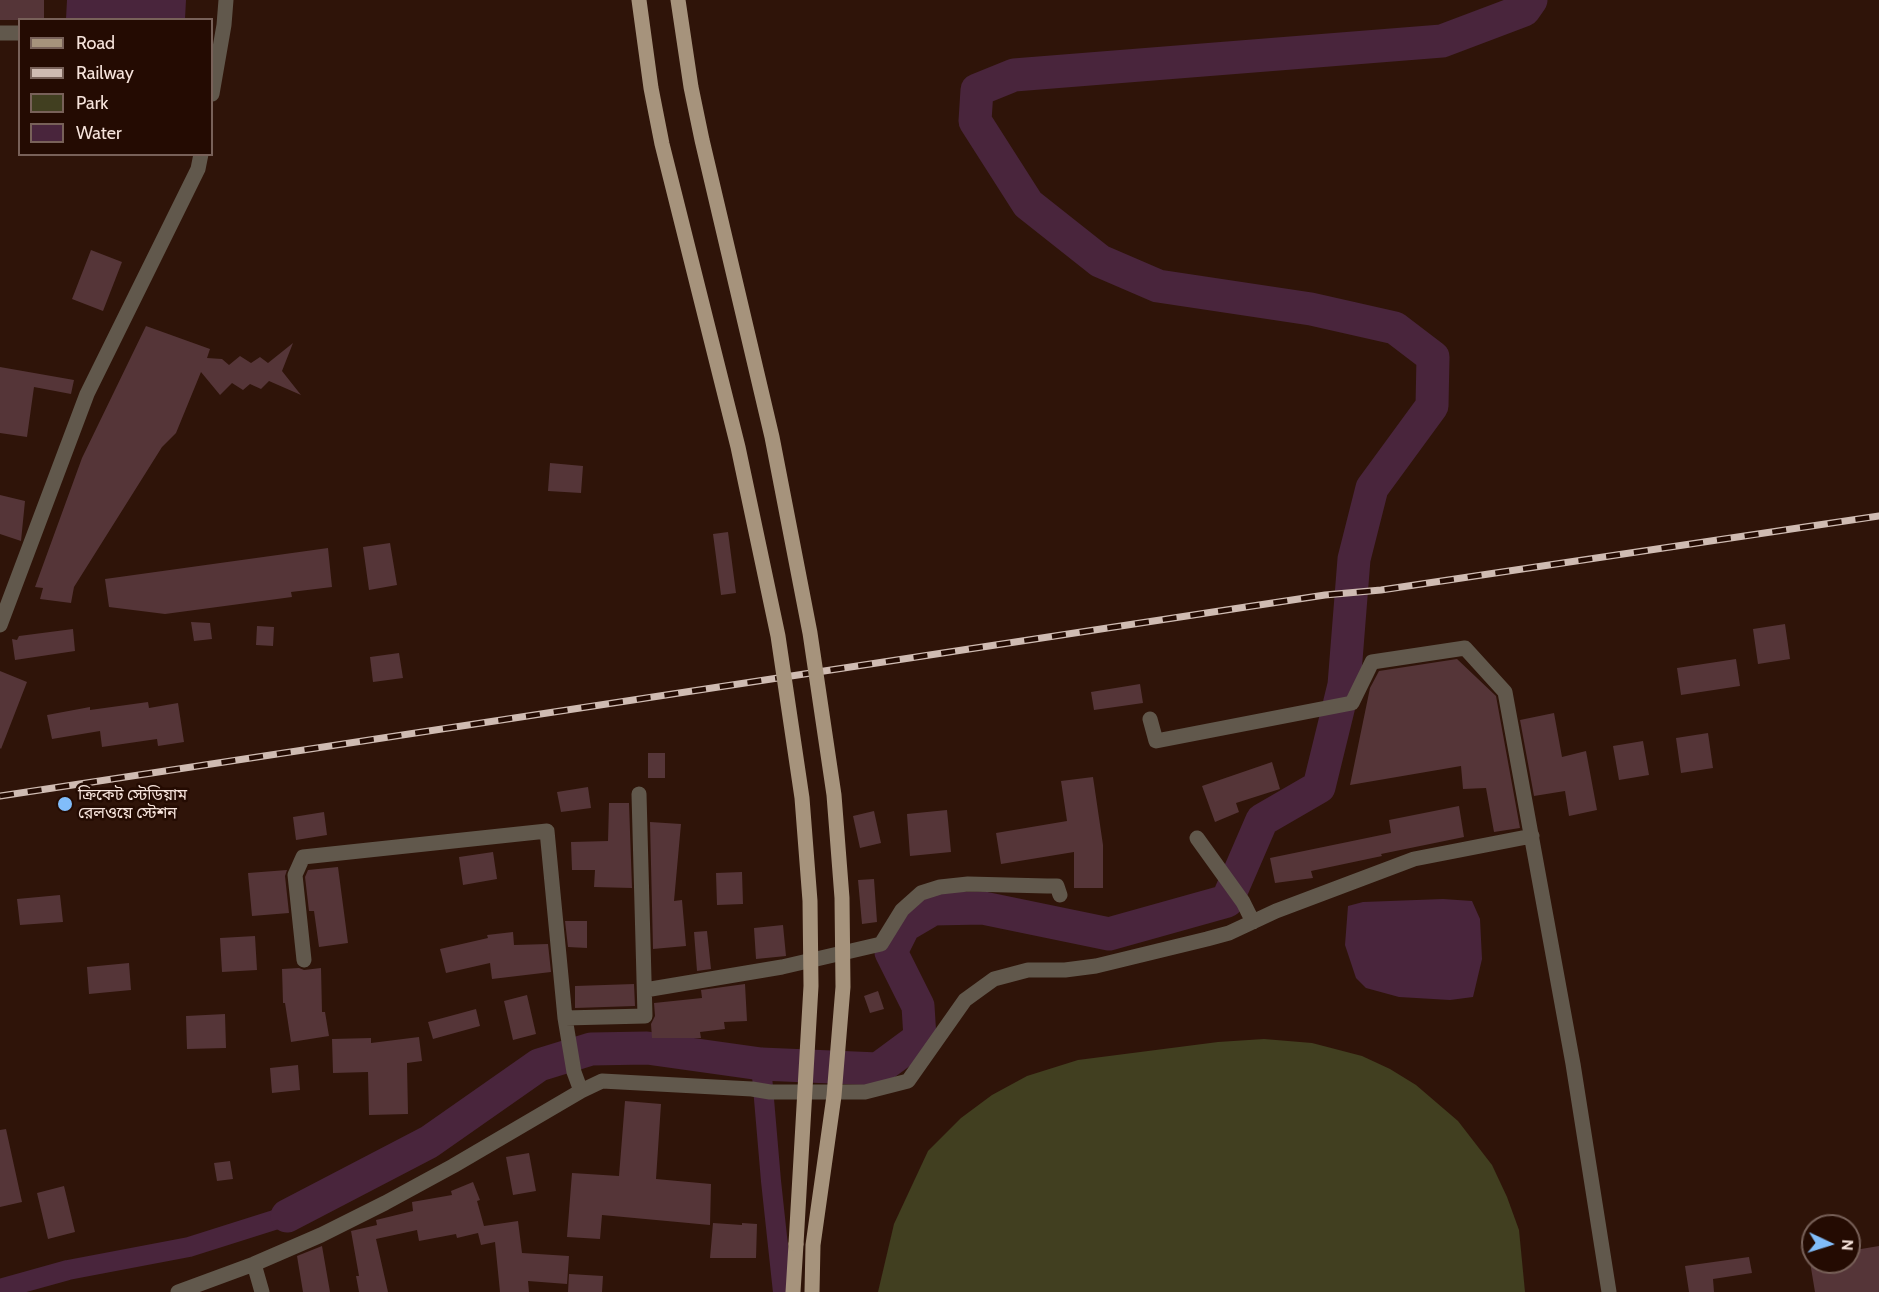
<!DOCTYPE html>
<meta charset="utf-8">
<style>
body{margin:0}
#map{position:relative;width:1879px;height:1292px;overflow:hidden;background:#2f1409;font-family:Cabin,sans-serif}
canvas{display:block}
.legend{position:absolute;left:18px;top:18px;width:195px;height:138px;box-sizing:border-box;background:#240b02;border:2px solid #786159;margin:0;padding:8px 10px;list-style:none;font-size:18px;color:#f6e3db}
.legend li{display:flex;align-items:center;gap:12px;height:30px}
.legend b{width:30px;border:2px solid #786159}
.north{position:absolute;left:1801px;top:1214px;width:60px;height:60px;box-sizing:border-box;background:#240b02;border:2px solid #786159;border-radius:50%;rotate:94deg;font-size:16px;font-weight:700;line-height:24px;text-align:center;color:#f6e3db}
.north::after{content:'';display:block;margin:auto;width:21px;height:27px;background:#81bdfa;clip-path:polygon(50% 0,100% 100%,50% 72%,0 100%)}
</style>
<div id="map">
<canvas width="1879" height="1292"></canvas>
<ul class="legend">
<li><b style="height:8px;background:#a6937c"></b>Road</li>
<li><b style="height:8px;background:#cfbbb2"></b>Railway</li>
<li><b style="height:16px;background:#413f20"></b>Park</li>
<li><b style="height:16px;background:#49253c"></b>Water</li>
</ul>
<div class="north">N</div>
</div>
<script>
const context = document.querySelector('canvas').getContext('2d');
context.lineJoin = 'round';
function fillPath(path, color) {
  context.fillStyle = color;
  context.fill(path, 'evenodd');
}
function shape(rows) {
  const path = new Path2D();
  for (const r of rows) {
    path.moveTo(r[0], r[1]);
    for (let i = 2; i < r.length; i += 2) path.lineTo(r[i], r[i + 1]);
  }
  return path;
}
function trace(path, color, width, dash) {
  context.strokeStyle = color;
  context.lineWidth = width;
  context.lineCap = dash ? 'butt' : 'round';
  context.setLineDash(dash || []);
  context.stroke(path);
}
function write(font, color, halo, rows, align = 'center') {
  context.font = font + ' Cabin,"Noto Sans Bengali",sans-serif';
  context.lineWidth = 5;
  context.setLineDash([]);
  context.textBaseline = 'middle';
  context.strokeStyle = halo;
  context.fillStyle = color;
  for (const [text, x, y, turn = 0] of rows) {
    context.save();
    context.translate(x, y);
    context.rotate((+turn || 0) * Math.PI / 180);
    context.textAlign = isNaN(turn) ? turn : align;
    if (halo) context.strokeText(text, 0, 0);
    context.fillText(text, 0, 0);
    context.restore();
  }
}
fillPath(shape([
 [1264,1039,1312,1043,1362,1056,1390,1069,1416,1085,1458,1121,1492,1165,1507,1197,1519,1230,1525,1292,878,1292,894,1224,928,1151,961,1118,992,1095,1027,1076,1078,1060,1218,1042]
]), '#413f20');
fillPath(shape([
 [67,0,186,0,185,19,66,19],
 [1443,899,1472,901,1480,919,1482,959,1473,997,1450,1000,1399,997,1366,988,1356,978,1345,945,1348,906,1363,902]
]), '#49253c');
trace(shape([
 [761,1064,771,1181,783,1292],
 [0,1289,68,1270,189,1247,287,1216]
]), '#49253c', 20);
trace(shape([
 [287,1216,429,1142,539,1065,591,1049,647,1048,761,1064,878,1069,920,1038,918,1006,891,952,904,926,933,909,983,908,1109,934,1227,901,1262,820,1319,787,1344,685,1354,559,1372,488,1432,406,1433,357,1395,328,1311,309,1158,286,1100,261,1028,204,975,121,977,90,1014,75,1442,41,1524,10,1531,0]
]), '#49253c', 33);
fillPath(shape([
 [0,0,44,0,44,20,0,20],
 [91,250,122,262,103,311,72,299],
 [146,326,210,349,207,358,222,359,229,365,240,356,251,363,260,357,268,363,293,343,282,371,301,395,269,381,261,389,250,384,243,390,232,383,220,395,201,372,176,433,162,447,74,587,71,603,40,599,43,588,35,587,82,458],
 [0,367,74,380,71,394,34,387,27,437,0,433],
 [550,463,583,466,581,493,548,491],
 [0,495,25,501,21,541,0,534],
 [728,532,736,593,721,595,713,534],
 [390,543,397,585,369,590,363,547],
 [328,548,332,587,291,592,292,597,165,614,109,607,105,579],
 [191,622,210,623,212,639,194,641],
 [1785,624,1790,659,1758,664,1753,629],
 [257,626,274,627,273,646,256,645],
 [73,629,75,651,15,660,12,639,17,640,19,636],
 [399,653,403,678,373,682,370,657],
 [1457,659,1496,696,1520,828,1494,832,1486,788,1463,789,1461,766,1350,785,1370,688,1379,671],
 [1736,659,1740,686,1681,695,1677,668],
 [0,671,27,682,1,749,0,748],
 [1140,684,1143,703,1094,710,1091,692],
 [148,702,149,708,178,703,184,742,158,746,157,739,102,747,100,731,52,739,47,715,90,707,90,710],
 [1554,713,1562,757,1586,751,1597,810,1569,816,1565,791,1534,796,1520,720],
 [1708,733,1713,768,1681,773,1676,738],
 [1643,741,1649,775,1619,780,1613,746],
 [648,753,665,753,665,778,648,778],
 [1272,762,1280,789,1236,803,1239,812,1215,822,1202,786],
 [1093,777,1103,845,1103,888,1074,888,1074,852,1001,864,996,833,1067,821,1061,781],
 [588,787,591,808,561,812,557,792],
 [609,803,629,803,632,888,594,887,595,870,572,870,571,842,608,841],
 [1459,806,1464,837,1381,854,1382,856,1311,871,1313,878,1275,883,1270,858,1391,833,1389,820],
 [947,810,951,852,910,856,907,814],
 [874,811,881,843,860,848,853,816],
 [324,812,327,835,296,840,293,817],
 [650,822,681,824,674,901,682,900,686,946,653,949],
 [493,852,497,879,463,885,459,857],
 [338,867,348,943,319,947,314,911,309,911,305,877,308,870],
 [287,870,285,876,289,913,252,916,248,873],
 [742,872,743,904,717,905,716,873],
 [874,879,877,922,862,924,858,880],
 [60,895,63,922,20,925,17,899],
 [565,921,587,921,587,948,568,947],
 [783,925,786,956,756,959,754,928],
 [707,931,711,969,697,971,694,932],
 [513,932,514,945,548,944,551,972,492,979,490,963,446,973,440,949,488,938,487,935],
 [255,936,257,970,222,972,220,938],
 [129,963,131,990,89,994,87,967],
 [299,968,304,970,321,968,322,1012,325,1012,329,1036,291,1042,285,1003,283,1003,282,969],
 [634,984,635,1006,575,1008,575,986],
 [745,984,747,1021,724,1022,725,1029,700,1032,701,1038,652,1038,651,1024,655,1016,654,1003,702,998,701,990],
 [878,991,884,1009,870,1013,864,996],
 [527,995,536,1034,513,1040,504,1001],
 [476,1009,480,1026,433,1039,428,1022],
 [225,1014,226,1048,187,1049,186,1016],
 [419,1037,422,1061,407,1063,408,1114,369,1115,368,1072,333,1073,332,1039,371,1038,371,1043],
 [298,1065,300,1090,272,1093,270,1068],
 [625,1101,661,1104,656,1179,711,1184,710,1225,602,1215,600,1239,567,1237,572,1173,619,1176],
 [6,1129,22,1202,0,1207,0,1130],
 [529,1153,536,1191,513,1195,506,1157],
 [230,1161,233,1179,217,1181,214,1163],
 [473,1182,480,1200,477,1201,484,1226,518,1221,522,1253,569,1256,567,1284,528,1281,529,1292,500,1292,495,1242,481,1245,478,1233,457,1238,456,1234,419,1241,417,1230,376,1239,388,1292,359,1292,356,1276,359,1276,351,1231,377,1225,376,1220,413,1211,412,1202,452,1195,451,1191],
 [64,1186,75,1232,48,1239,37,1193],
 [713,1223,742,1225,742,1223,757,1224,756,1258,710,1258],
 [322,1246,330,1292,303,1292,297,1256],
 [1879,1246,1879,1292,1815,1292,1810,1262,1849,1262,1849,1251],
 [1749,1257,1752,1273,1713,1279,1714,1292,1689,1292,1685,1266],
 [569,1274,603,1276,602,1292,568,1292]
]), '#553538');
trace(shape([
 [0,33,20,33],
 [212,94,224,25,226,0],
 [0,625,87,394,198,169,201,154],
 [1150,719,1156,741,1352,703,1372,662,1465,648,1505,692,1573,1064,1609,1292],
 [1197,838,1243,902,1253,922],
 [645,990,782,967,881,944,902,910,921,893,940,887,968,884,1047,886,1057,886,1060,895],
 [565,1018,645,1016,639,794],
 [581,1091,602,1081,752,1089,770,1092,865,1092,908,1081,965,1000,994,979,1028,970,1065,970,1096,966,1207,939,1229,933,1276,911,1414,859,1532,836],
 [254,1264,262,1292],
 [178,1292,254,1264,321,1235,385,1203,453,1166,581,1091,574,1072,565,1018,547,831,303,857,295,875,304,960]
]), '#61584c', 15);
trace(shape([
 [793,1292,796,1244]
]), '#a6937c', 15);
const rail = shape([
 [0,796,1325,595,1381,590,1879,516]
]);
trace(rail, '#cfbbb2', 7);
trace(rail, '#240b02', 4.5, [14]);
trace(shape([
 [639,0,651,88,662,144,738,447,778,636,802,798,810,901,811,986,796,1244],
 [678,0,691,87,702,140,772,437,810,633,834,795,842,898,843,987,834,1096,813,1245,812,1292]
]), '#a6937c', 15);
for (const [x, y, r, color] of [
 [65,804,8,"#81bdfa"]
]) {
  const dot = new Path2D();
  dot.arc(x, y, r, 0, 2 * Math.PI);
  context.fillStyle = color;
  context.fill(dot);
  trace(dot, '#240b02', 2);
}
write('16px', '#f6e3db', '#240b02', [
 ["ক্রিকেট স্টেডিয়াম",78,795],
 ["রেলওয়ে স্টেশন",78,813]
], 'left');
</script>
